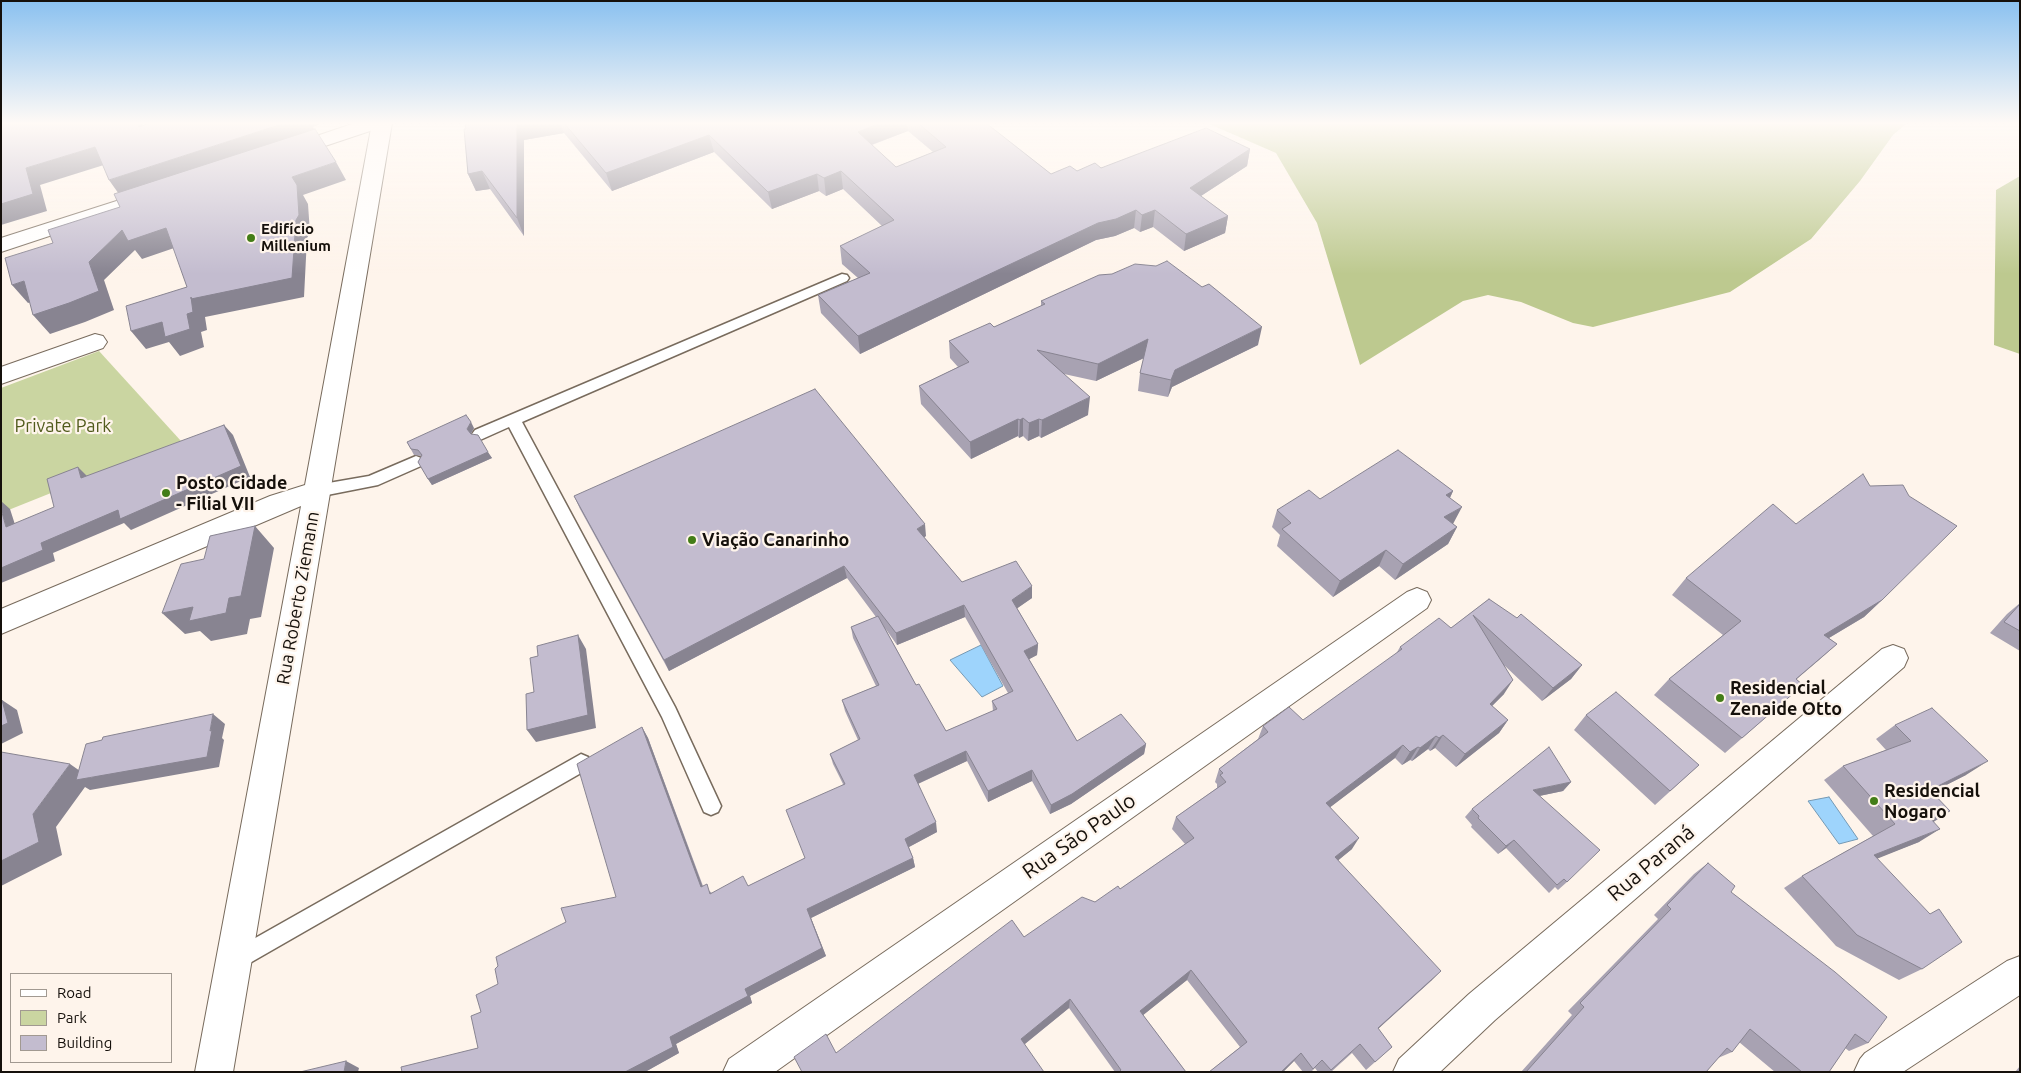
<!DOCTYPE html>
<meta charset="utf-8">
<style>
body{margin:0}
#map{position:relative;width:2021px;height:1073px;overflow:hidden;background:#fef4eb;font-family:Ubuntu,sans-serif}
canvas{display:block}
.frame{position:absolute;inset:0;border:2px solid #15100b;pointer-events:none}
.legend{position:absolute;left:10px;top:973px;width:162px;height:90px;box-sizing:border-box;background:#fef4eb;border:1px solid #a19991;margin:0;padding:6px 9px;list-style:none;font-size:15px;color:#15100b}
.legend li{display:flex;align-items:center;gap:10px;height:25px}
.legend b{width:25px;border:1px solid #a19991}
</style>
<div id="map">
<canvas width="2021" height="1073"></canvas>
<div class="frame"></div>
<ul class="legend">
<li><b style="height:6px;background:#fff"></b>Road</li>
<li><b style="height:14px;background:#cad5a1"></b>Park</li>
<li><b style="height:14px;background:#c3bccf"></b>Building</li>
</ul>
</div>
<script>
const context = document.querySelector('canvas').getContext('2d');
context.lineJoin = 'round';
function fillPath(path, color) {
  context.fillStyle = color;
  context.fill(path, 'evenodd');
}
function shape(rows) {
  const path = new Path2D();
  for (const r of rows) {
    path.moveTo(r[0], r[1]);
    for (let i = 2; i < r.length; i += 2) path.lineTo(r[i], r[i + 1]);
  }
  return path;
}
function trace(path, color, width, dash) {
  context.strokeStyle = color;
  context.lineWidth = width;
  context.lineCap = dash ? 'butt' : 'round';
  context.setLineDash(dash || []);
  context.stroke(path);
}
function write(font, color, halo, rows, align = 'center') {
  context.font = font + ' Ubuntu,sans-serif';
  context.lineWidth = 4.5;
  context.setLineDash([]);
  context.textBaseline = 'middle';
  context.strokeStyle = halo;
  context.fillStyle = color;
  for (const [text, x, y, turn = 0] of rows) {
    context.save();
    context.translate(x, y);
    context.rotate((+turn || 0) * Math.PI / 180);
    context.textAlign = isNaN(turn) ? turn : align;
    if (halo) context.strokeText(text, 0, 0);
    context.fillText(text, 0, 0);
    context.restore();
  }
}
fillPath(shape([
 [99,351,181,441,1,513,1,388]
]), '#cad5a1');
fillPath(shape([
 [1207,123,1907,123,1893,135,1860,181,1811,239,1730,292,1593,327,1573,323,1521,302,1488,295,1463,301,1360,365,1317,223,1276,153],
 [2020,176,2020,354,1994,345,1996,190]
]), '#bdc98f');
const water = shape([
 [981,645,1003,686,982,697,950,660,981,645],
 [1829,797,1858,839,1839,844,1808,801,1829,797]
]);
fillPath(water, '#9ed4fc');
trace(water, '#7599b4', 1);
const service = shape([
 [842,274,847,275,849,278,847,281,522,422,675,707,721,806,718,812,711,815,704,812,662,717,509,427,480,440,475,438,472,434,475,430,842,274],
 [416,456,421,458,424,462,421,466,378,485,317,497,311,495,309,491,311,487,317,485,369,476,416,456],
 [581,754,588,757,590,763,588,769,241,968,234,972,227,968,223,961,227,954,581,754]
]);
const minor = shape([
 [355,123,384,123,382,127,295,156,288,158,281,156,278,152,281,148,355,123],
 [154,189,161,191,164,195,161,199,1,252,1,238,154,189],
 [95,334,103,336,107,342,103,348,1,384,1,367,95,334],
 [1417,588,1427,592,1431,600,1427,608,775,1072,723,1072,729,1059,1407,592,1417,588],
 [1893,645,1904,649,1908,658,1904,667,1495,1020,1440,1072,1393,1072,1399,1059,1469,994,1882,649,1893,645],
 [2020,956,2020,995,1903,1072,1854,1072,1860,1059,1865,1053,2007,961,2020,956]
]);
const secondary = shape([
 [372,123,392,123,233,1072,195,1072,301,506,1,634,1,609,270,496,305,485,372,123]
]);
trace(service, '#786b5d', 3);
trace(minor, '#786b5d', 2);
trace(secondary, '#786b5d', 2);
fillPath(service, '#fff');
fillPath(minor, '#fff');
fillPath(secondary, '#fff');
fillPath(shape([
 [465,123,986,123,1051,174,1250,149,1247,166,1201,196,1228,216,1225,233,1184,251,1153,227,1140,232,1134,228,1115,236,1096,240,860,354,821,313,818,295,858,278,842,264,840,246,882,226,843,189,826,196,819,191,772,209,714,152,612,191,564,133,524,140,524,236,490,189,476,191,468,174],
 [908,131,933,152,896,167,872,145],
 [1041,301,1258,345,1172,387,1168,397,1138,391,1140,373,1144,358,1096,381,1064,374,1088,415,1041,438,1039,436,1028,441,1023,436,1019,438,1018,436,971,459,921,404,919,386,958,367,950,358,949,341,994,327,1041,306],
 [474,428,471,434,492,458,432,485,428,479,421,456,414,455,407,442],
 [1453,491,1450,498,1453,524,1457,527,1448,544,1395,580,1379,566,1333,597,1277,546,1280,535,1272,527,1277,510,1320,499],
 [574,496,926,536,924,537,962,582,1032,598,1017,608,1038,644,1037,655,1029,659,1077,741,1146,744,1144,754,1071,804,1050,814,1032,781,988,802,967,761,918,784,937,832,909,847,913,858,915,867,811,918,826,956,750,996,752,1003,676,1044,679,1053,645,1072,402,1072,478,1048,481,1012,498,984,566,922,616,897,642,727,648,738,703,886,712,893,748,886,805,858,843,784,833,764,830,754,858,740,845,711,842,700,876,686,853,638,851,627,876,617,847,578,669,671,580,509],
 [965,617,1008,693,992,701,993,711,946,731,916,685,885,628,897,645],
 [1686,578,1882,600,1864,617,1829,638,1837,644,1796,679,1803,685,1725,753,1654,695,1669,679,1723,635,1672,595],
 [1489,599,1582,665,1571,679,1542,701,1505,666,1504,694,1492,706,1508,720,1499,733,1456,767,1435,748,1430,751,1428,749,1412,761,1410,760,1402,765,1395,758,1330,807,1352,849,1338,860,1432,980,1378,1029,1392,1047,1366,1070,1352,1053,1331,1072,1318,1072,1315,1068,1311,1072,1303,1072,1294,1061,1283,1072,1209,1072,1240,1047,1187,980,1143,1015,1186,1072,1115,1072,1069,1008,1025,1044,836,1053,1024,937,1095,902,1120,889,1185,844,1172,829,1176,817,1217,788,1217,784,1215,782,1219,769,1258,739,1263,726,1303,720,1396,654,1400,647,1451,628],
 [2020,603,2020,651,1990,633,2007,614],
 [1586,715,1699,765,1655,805,1574,730],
 [1895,725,1966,775,1932,792,1934,822,1919,842,1877,858,1922,969,1899,980,1836,946,1784,888,1802,876,1873,836,1824,780,1843,766,1886,750,1876,739],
 [1571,782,1563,791,1539,796,1567,882,1558,890,1555,887,1549,893,1506,848,1498,854,1471,827,1472,825,1465,817,1472,809],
 [1708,863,1731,892,1868,1043,1849,1051,1845,1048,1829,1072,1775,1072,1739,1042,1732,1052,1718,1058,1706,1072,1521,1072,1572,1015,1568,1011,1658,919,1654,915,1694,874],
 [2020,1066,2020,1072,2015,1072]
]), '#a8a2b2');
fillPath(shape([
 [138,123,142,123,151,144,139,127],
 [285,123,322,123,313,127,316,133,121,197,109,180],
 [517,123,560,123,564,133,524,140,524,236,517,218],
 [880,123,907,123,908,131,860,149,858,132],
 [709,135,714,152,612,191,606,173],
 [95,147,107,164,40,185,47,211,1,225,1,204,26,168],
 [1250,149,1247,166,1187,205,1190,188],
 [336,162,346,180,303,195,308,204,310,233,307,238,304,297,205,317,207,330,201,332,204,347,180,356,169,342,146,349,131,331,187,314,191,297,296,220,292,177],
 [482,171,490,189,476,191,468,174],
 [841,171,843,189,826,196,824,178],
 [817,174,819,191,772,209,768,192],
 [1136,210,1134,228,1115,236,1096,240,860,354,858,336,1098,223],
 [1155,210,1153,227,1140,232,1142,215],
 [1228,216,1225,233,1184,251,1186,234],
 [166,228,180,246,142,259,135,250,104,280,114,310,85,322,50,334,33,315,122,230],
 [24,281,40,299,28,303,12,285],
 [1262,327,1258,345,1172,387,1168,397,1171,380,1175,370],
 [1148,339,1146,357,1096,381,1098,364],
 [1090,397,1088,415,1041,438,1042,420],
 [1023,418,1023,436,1019,438,1020,420],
 [1018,419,1018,436,971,459,970,442],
 [1039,419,1039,436,1028,441,1029,423],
 [471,422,474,428,470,435,467,429],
 [224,425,233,435,250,477,131,530,124,523,53,553,55,561,1,583,1,568],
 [488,452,492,458,432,485,428,479],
 [78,467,89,478,81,478],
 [1453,491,1445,508,1446,495],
 [1,501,10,509,19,537,6,527,1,509],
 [1462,507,1453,524,1435,534,1444,517],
 [925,524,926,536,919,541,917,529],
 [255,526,274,548,261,617,250,619,247,634,211,641,200,631,185,634,162,613,229,598],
 [1457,527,1448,544,1395,580,1403,564],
 [1386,550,1379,566,1333,597,1340,581],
 [844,566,847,578,669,671,664,660],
 [1032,586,1032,598,1012,612,1012,600],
 [1882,600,1864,617,1807,651,1824,635],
 [964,605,965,617,897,645,896,633],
 [578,635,586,649,596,728,536,742,527,730],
 [1038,644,1037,655,1024,662,1024,651],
 [1837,644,1819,660,1778,695,1796,679],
 [1582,665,1571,679,1542,701,1553,688],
 [1513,680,1504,694,1480,718,1490,704],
 [2,700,17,710,23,733,1,744],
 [213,714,225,724,222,738,224,740,219,767,90,790,85,787,56,827,62,855,1,886,1,861,33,814,70,764,90,778,210,731],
 [1508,720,1499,733,1456,767,1465,754],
 [642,727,648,738,706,896,701,887],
 [1443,735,1435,748,1430,751,1439,738],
 [1436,736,1428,749,1412,761,1420,748],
 [1146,744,1144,754,1071,804,1050,814,1051,805],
 [1403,745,1395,758,1320,815,1326,803],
 [1418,747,1410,760,1402,765,1410,752],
 [966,751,967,761,915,785,914,775],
 [1988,761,1966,775,1909,804,1930,790],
 [1032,770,1032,781,988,802,988,791],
 [1571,782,1563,791,1525,799,1533,790],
 [1950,811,1929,825,1931,819],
 [936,822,937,832,907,848,905,839],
 [1940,829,1919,842,1854,868,1874,855],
 [1359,838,1352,849,1329,868,1335,857],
 [1514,840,1506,848,1498,854,1506,846],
 [913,858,915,867,811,918,826,956,750,996,752,1003,676,1044,679,1053,645,1072,625,1072,670,1037,745,989,807,909],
 [1191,970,1187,980,1137,1020,1140,1011],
 [1441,971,1432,980,1369,1037,1378,1028],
 [1070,999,1069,1008,1021,1047,1021,1039],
 [1301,1053,1294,1061,1283,1072,1281,1072],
 [346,1061,359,1068,358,1072,344,1072]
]), '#888491');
const building = shape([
 [1,123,138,123,139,127,150,123,285,123,109,180,95,147,26,168,33,194,1,204,1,123],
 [465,123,517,123,517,218,482,171,468,174,464,129,466,129,465,123],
 [564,123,880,123,858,132,896,167,946,147,918,123,986,123,1051,174,1070,166,1077,171,1095,163,1101,168,1206,128,1250,149,1190,188,1228,216,1186,234,1155,210,1142,215,1136,210,1116,219,1098,223,858,336,818,295,870,273,840,246,894,220,841,171,824,178,817,174,768,192,709,135,606,173,564,123],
 [315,129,336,162,292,177,297,185,299,215,296,220,292,278,191,299,191,297,193,312,187,314,190,329,165,337,162,322,131,331,126,306,187,287,166,228,128,241,122,230,89,262,99,291,69,303,33,315,24,281,12,285,5,258,53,243,48,230,120,207,114,194,315,129],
 [1167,261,1202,287,1209,284,1262,327,1175,370,1171,380,1140,373,1148,339,1098,364,1037,350,1090,397,1042,420,1039,419,1029,423,1023,418,1020,420,1018,419,970,442,919,386,969,362,949,341,990,323,994,327,1045,304,1041,301,1099,275,1112,274,1135,264,1156,266,1167,261],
 [815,389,925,524,917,529,962,582,1016,561,1032,586,1012,600,1038,644,1024,651,1077,741,1121,714,1146,744,1072,794,1051,805,1032,770,988,791,966,751,914,775,936,822,905,839,913,858,807,909,822,948,745,989,748,996,670,1037,673,1047,625,1072,402,1072,401,1067,478,1048,471,1016,481,1012,476,995,498,984,495,969,498,966,496,957,566,922,561,908,616,897,577,764,642,727,701,887,707,884,710,894,743,876,748,886,805,858,786,810,845,784,830,754,860,739,842,700,879,685,851,627,878,616,916,685,919,684,946,731,997,709,992,701,1013,691,964,605,896,633,844,566,664,660,574,496,815,389],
 [466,415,471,422,467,429,471,434,478,435,488,452,428,479,418,462,422,455,418,450,411,449,407,442,466,415],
 [224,425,241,466,120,519,118,510,41,543,43,550,1,568,1,509,6,527,54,507,47,479,78,467,81,478,224,425],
 [1398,450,1453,491,1446,495,1462,507,1444,517,1457,527,1403,564,1386,550,1340,581,1282,529,1291,523,1277,510,1309,490,1320,499,1398,450],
 [1863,474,1870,486,1903,485,1909,496,1957,526,1882,600,1824,635,1837,644,1796,679,1803,685,1742,738,1669,679,1741,621,1686,578,1773,504,1796,524,1863,474],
 [255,526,241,596,229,598,226,613,189,621,193,607,162,613,181,564,204,559,210,536,255,526],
 [1489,599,1517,618,1521,614,1582,665,1553,688,1473,615,1513,680,1490,704,1508,720,1465,754,1443,735,1439,738,1436,736,1420,748,1418,747,1410,752,1403,745,1326,803,1359,838,1335,857,1441,971,1378,1028,1392,1047,1375,1062,1360,1044,1331,1070,1322,1060,1313,1069,1301,1053,1281,1072,1209,1072,1247,1042,1191,970,1140,1011,1186,1072,1119,1072,1121,1070,1070,999,1021,1039,1044,1072,802,1072,794,1057,826,1034,836,1053,1012,920,1024,937,1082,897,1095,902,1118,886,1120,889,1194,838,1176,817,1226,782,1220,775,1223,773,1219,769,1268,732,1263,726,1289,707,1303,720,1402,649,1400,647,1439,618,1451,628,1489,599],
 [2020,604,2020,631,2004,622,2020,604],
 [578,635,588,715,527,730,526,694,534,692,530,658,538,656,537,646,578,635],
 [1616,692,1699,765,1670,791,1586,715,1616,692],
 [1,700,2,700,8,723,1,726,1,700],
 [1932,708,1988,761,1930,790,1950,811,1931,819,1940,829,1874,855,1930,914,1939,909,1962,942,1922,969,1857,935,1802,876,1895,824,1843,766,1911,741,1895,725,1932,708],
 [213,714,210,731,212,730,207,757,76,780,86,744,102,740,103,737,213,714],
 [1549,747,1571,782,1533,790,1600,850,1567,882,1564,879,1557,885,1514,840,1506,846,1478,818,1479,816,1472,809,1549,747],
 [1,752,70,764,33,814,39,842,1,861,1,752],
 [1708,863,1735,886,1731,892,1835,972,1887,1017,1868,1043,1855,1034,1829,1072,1802,1072,1750,1029,1732,1052,1727,1048,1706,1072,1526,1072,1584,1007,1580,1003,1671,909,1667,905,1708,863],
 [346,1061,344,1072,300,1072,346,1061]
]);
fillPath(building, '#c3bccf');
trace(building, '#888491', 1);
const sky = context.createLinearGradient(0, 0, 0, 274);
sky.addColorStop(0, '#8ac1f0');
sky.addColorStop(0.45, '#fffaf6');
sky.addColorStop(1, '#fffaf600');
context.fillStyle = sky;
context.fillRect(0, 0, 2021, 274);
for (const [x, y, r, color] of [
 [251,238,5,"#437d17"],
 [166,493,5,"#437d17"],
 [692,540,5,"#437d17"],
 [1720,698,5,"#437d17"],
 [1874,801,5,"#437d17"]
]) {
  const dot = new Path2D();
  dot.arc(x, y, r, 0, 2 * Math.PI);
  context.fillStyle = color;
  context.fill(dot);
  trace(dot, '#fef4eb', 2);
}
write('bold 15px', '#15100b', '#fef4eb', [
 ["Edifício",261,229],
 ["Millenium",261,246]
], 'left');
write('18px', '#515b1c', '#fef4eb', [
 ["Private Park",63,426]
]);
write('bold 18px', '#15100b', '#fef4eb', [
 ["Posto Cidade",176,483],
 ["- Filial VII",176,504],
 ["Viação Canarinho",702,540],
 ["Residencial",1730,688],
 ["Zenaide Otto",1730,709],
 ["Residencial",1884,791],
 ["Nogaro",1884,812]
], 'left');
write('18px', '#15100b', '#fef4eb', [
 ["Rua Roberto Ziemann",298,598,-80]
]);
write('21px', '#15100b', '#fef4eb', [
 ["Rua São Paulo",1079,836,-35],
 ["Rua Paraná",1651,863,-40]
]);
</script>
